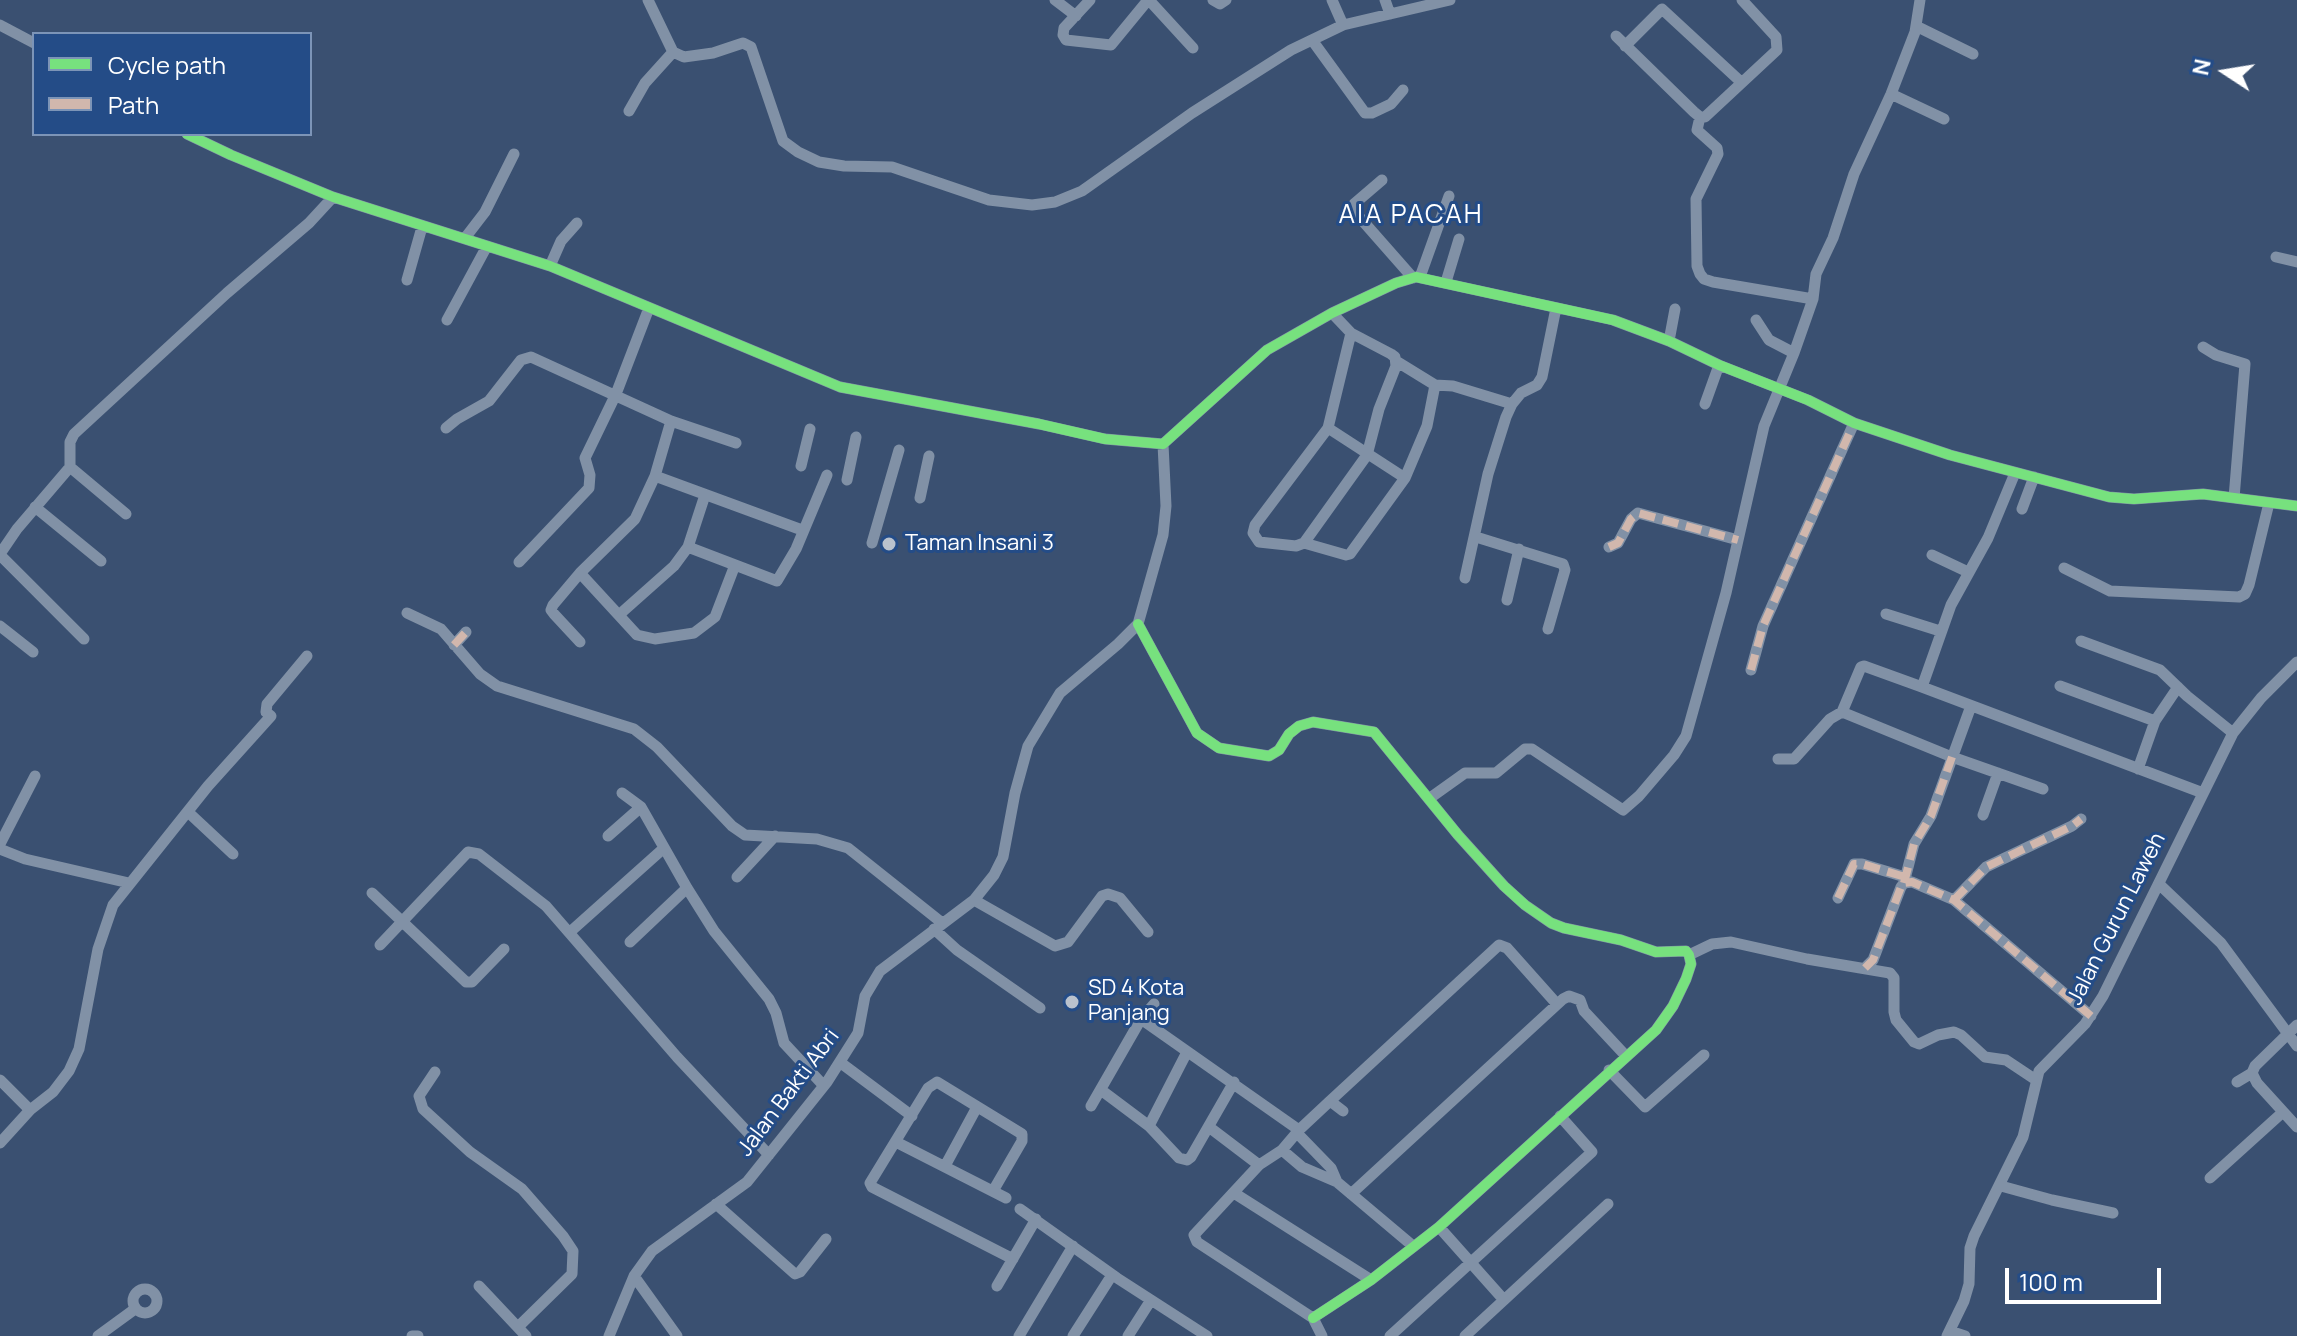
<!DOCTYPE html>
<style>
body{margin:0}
#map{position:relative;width:2297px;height:1336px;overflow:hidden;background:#3a5071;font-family:Manrope,sans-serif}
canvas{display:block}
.legend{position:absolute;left:32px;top:32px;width:280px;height:104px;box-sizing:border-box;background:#244c87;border:2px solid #7c94b7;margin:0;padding:10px 14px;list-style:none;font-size:24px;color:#fff}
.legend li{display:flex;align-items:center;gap:16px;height:40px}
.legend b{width:40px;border:2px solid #7c94b7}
.north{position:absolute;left:2185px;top:32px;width:80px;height:80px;-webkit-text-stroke:6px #244c87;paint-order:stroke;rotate:282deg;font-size:22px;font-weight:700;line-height:32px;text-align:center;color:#fff}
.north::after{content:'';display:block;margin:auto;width:28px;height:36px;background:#fff;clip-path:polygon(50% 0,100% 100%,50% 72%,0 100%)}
.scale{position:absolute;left:2005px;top:1268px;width:156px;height:36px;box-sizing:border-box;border:4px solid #fff;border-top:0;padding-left:10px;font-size:24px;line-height:28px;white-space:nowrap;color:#fff;-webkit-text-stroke:6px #244c87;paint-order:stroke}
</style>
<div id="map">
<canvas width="2297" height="1336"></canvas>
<ul class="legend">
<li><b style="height:10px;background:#77e17e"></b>Cycle path</li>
<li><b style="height:10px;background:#d1b7ad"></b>Path</li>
</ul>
<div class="north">N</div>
<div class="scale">100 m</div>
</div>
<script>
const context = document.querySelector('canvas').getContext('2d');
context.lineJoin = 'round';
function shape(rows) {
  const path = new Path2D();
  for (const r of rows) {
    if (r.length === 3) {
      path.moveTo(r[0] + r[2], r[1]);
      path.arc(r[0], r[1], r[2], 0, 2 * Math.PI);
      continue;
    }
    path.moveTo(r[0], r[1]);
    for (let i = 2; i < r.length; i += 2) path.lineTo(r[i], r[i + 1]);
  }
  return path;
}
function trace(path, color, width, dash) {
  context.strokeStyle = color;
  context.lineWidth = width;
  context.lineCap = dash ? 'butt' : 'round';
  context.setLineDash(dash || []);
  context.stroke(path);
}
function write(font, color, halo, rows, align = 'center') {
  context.font = font + ' Manrope,sans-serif';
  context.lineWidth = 6;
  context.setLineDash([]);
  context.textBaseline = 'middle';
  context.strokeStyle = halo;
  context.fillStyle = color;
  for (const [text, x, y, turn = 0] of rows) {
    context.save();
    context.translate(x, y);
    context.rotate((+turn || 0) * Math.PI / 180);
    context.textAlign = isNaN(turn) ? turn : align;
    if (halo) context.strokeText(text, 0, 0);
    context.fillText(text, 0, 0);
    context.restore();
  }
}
trace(shape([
 [648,0,673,52,684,57,713,53,743,43,751,47,783,141,798,152,819,162,844,166,892,167,989,200,1032,205,1055,202,1082,191,1192,113,1291,50,1343,25,1450,0],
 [1055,0,1076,16],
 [1090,0,1064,28,1063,35,1066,40,1111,45,1148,0],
 [1149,0,1193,48],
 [1213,0,1220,4,1226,0],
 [1332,0,1343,25],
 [1385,0,1390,14],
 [0,25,34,43],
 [1916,26,1973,54],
 [1616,36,1694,112,1700,117,1705,117,1777,50,1776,37,1742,0],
 [1312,40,1365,113,1372,113,1391,104,1403,90],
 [1625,46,1662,9,1741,82],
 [1891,94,1944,119],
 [629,111,645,83,673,52],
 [1700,117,1697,130,1717,148,1718,154,1696,199,1697,266,1700,274,1704,279,1713,282,1813,299],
 [187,134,231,155,333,197,550,266,840,387,1039,424,1105,439,1163,444,1267,350,1332,313,1396,283,1416,277,1613,320,1669,341,1719,365,1808,400,1854,423,1950,455,2109,497,2134,499,2203,494,2297,506],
 [1382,180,1354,204,1354,211,1413,278],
 [465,238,485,212,514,154],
 [2276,257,2297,262],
 [550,266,561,241,577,223],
 [1420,277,1449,196],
 [407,280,422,227],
 [1446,282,1459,239],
 [447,320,487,246],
 [1756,320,1769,340,1794,353],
 [1351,333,1328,428,1405,478],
 [1669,341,1675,309],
 [2203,347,2216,355,2245,364,2234,498],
 [1396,361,1435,385,1453,386,1512,404],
 [1705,404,1719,365],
 [671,421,736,443],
 [446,428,457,419,489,401,521,360,531,357,671,421,655,476,802,530],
 [1328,428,1255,525,1253,533,1259,542,1296,546,1304,543,1346,555,1350,554,1405,478,1427,426,1435,385],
 [801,466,810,429],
 [70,467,70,442,74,434,227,293,309,223,333,197],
 [2015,473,1988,538,1951,605,1922,687,2203,793],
 [847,480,856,437],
 [920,498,929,456],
 [35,507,101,561],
 [2022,509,2034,477],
 [1476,537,1563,564,1565,570,1548,629],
 [872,543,899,450],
 [1304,543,1367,455,1379,409,1396,366,1395,357,1391,354,1351,333,1332,313],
 [688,547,777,581,796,549,827,475],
 [1609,547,1618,543,1631,519,1638,513,1738,540],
 [0,554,17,529,70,467,126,514],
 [0,555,84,639],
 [1932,555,1968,572],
 [519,562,589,488,590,475,585,458,616,394,649,308],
 [2064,568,2110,591,2239,597,2245,594,2249,585,2269,503],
 [580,573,637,635,655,639,694,633,715,617,735,565],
 [1465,578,1488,474,1506,417,1512,404,1521,393,1537,385,1542,377,1556,308],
 [1507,600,1519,549],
 [407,613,441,629,480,674,497,686,634,729,657,747,732,826,745,835,817,839,848,848,941,922],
 [620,614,674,566,688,547,705,495],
 [1886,614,1940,631],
 [1138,624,1197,733,1219,748,1269,756,1279,750,1289,734,1299,726,1313,722,1374,732,1458,835,1504,886,1525,905,1551,923,1564,928,1621,940,1656,952,1686,951,1689,955,1691,964,1686,979,1673,1006,1656,1030,1439,1227,1371,1280,1313,1318],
 [0,626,33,652],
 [2081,641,2160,670,2187,696,2233,733],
 [580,642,554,614,551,610,553,605,580,573,635,519,655,476],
 [454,645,466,632],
 [1751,670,1763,626,1854,423],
 [2060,686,2155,721],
 [1842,712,1861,667,1864,666,1922,687],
 [1778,759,1794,759,1830,719,1842,712,1952,757,2043,789],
 [2138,769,2155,721,2178,687],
 [622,793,641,807,687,888,714,931,769,999,776,1013,784,1043,824,1086],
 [1430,798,1465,773,1496,773,1525,749,1532,749,1623,810,1639,796,1674,755,1686,736,1726,593,1764,426,1794,353,1813,299,1816,274,1833,238,1854,174,1891,94,1915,32,1920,0],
 [188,812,233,854],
 [1983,815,1998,773],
 [608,836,641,807],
 [0,844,35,776],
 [0,849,25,859,129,883],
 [737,877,775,836],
 [1904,883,1914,844,1931,816,1971,706],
 [2160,885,2221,943,2297,1046],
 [372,893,466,982,472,982,504,949],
 [1838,898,1854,864,1862,864,1905,877],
 [974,900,1055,946,1068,942,1102,896,1108,894,1120,898,1148,932],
 [1954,900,1986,867,2072,826,2081,819],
 [934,929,957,950,1040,1008],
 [570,932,664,848],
 [630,942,687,888],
 [380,945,468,852,479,854,546,906,677,1057,769,1155],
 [1689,955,1712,944,1731,942,1807,959,1890,973,1894,978,1894,1012,1896,1020,1914,1042,1919,1044,1938,1035,1954,1032,1961,1035,1985,1057,2006,1060,2036,1080],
 [1865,968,1873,960,1901,887,1904,883,1912,882,1954,900,2091,1016],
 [1141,1019,1299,1130,1282,1150,1259,1165,1194,1235,1197,1242,1313,1318,1322,1336],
 [2297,1025,2255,1066,2252,1073,2257,1083,2297,1127],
 [841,1063,912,1116],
 [1609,1070,1645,1107,1704,1055],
 [435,1072,419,1096,423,1109,470,1152,522,1189,563,1236,573,1251,572,1274,519,1326],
 [0,1080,30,1110],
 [2237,1082,2252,1073],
 [1101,1090,1149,1126,1187,1052],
 [1330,1101,1499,945,1507,948,1556,1003],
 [1091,1106,1141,1019,1154,1004],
 [1149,1126,1179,1158,1187,1160,1191,1157,1234,1082],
 [1209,1127,1259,1165],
 [1299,1130,1330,1101,1343,1111],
 [1298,1134,1331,1168,1337,1182,1413,1246],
 [896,1142,1006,1198],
 [0,1143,30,1110,53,1092,69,1071,79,1049,98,949,113,905,208,786,271,716,266,712,267,704,307,656],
 [1282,1150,1302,1167,1337,1182],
 [945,1166,977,1107],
 [2210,1178,2283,1112],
 [2001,1186,2052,1200,2113,1213],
 [993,1191,1022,1141,1022,1134,937,1082,928,1088,870,1183,872,1187,1013,1259],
 [1234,1193,1371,1280],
 [1351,1194,1563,999,1569,996,1580,1000,1584,1011,1625,1055],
 [716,1204,795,1274,800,1272,826,1239],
 [1020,1209,1117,1278,1207,1336],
 [1439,1227,1504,1300],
 [634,1276,677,1336],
 [479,1286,526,1336],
 [997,1286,1036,1219],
 [145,1301,12],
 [1950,1331,1965,1336],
 [98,1336,135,1309],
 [412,1336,418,1336],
 [609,1336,634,1276,652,1251,747,1182,827,1082,858,1033,865,996,880,971,974,900,994,875,1003,857,1015,793,1028,746,1060,693,1118,644,1138,624,1163,535,1166,506,1163,444],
 [1019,1336,1073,1246],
 [1073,1336,1112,1275],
 [1128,1336,1151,1300],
 [1390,1336,1592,1152,1560,1116],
 [1465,1336,1608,1204],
 [1947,1336,1964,1301,1969,1284,1970,1248,1974,1236,2023,1137,2039,1071,2085,1024,2103,996,2233,733,2261,698,2297,662]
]), '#8191a6', 11);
trace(shape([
 [1609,547,1618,543,1631,519,1638,513,1738,540],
 [454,645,466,632],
 [1751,670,1763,626,1854,423],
 [1904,883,1914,844,1931,816,1952,757],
 [1838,898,1854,864,1862,864,1905,877],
 [1954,900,1986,867,2072,826,2081,819],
 [1865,968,1873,960,1901,887,1904,883,1912,882,1954,900,2091,1016]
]), '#d1b7ad', 8, [16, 8]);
trace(shape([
 [187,134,231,155,333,197,550,266,840,387,1039,424,1105,439,1163,444,1267,350,1332,313,1396,283,1416,277,1613,320,1669,341,1719,365,1808,400,1854,423,1950,455,2109,497,2134,499,2203,494,2297,506],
 [1138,624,1197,733,1219,748,1269,756,1279,750,1289,734,1299,726,1313,722,1374,732,1458,835,1504,886,1525,905,1551,923,1564,928,1621,940,1656,952,1686,951,1689,955,1691,964,1686,979,1673,1006,1656,1030,1439,1227,1371,1280,1313,1318]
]), '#77e17e', 10);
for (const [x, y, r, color] of [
 [889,544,8,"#bac2cd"],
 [1072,1002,8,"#bac2cd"]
]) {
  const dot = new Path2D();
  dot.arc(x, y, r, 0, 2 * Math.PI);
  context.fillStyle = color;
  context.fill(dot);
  trace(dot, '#244c87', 3);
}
write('22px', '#fff', '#244c87', [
 ["Taman Insani 3",905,544],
 ["SD 4 Kota",1088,989],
 ["Panjang",1088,1014]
], 'left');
write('22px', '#fff', '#244c87', [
 ["Jalan Gurun Laweh",2117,919,-63],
 ["Jalan Bakti Abri",789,1093,-53]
]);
context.letterSpacing = '2px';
write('26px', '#fff', '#244c87', [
 ["AIA PACAH",1411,216]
]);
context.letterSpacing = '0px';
</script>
